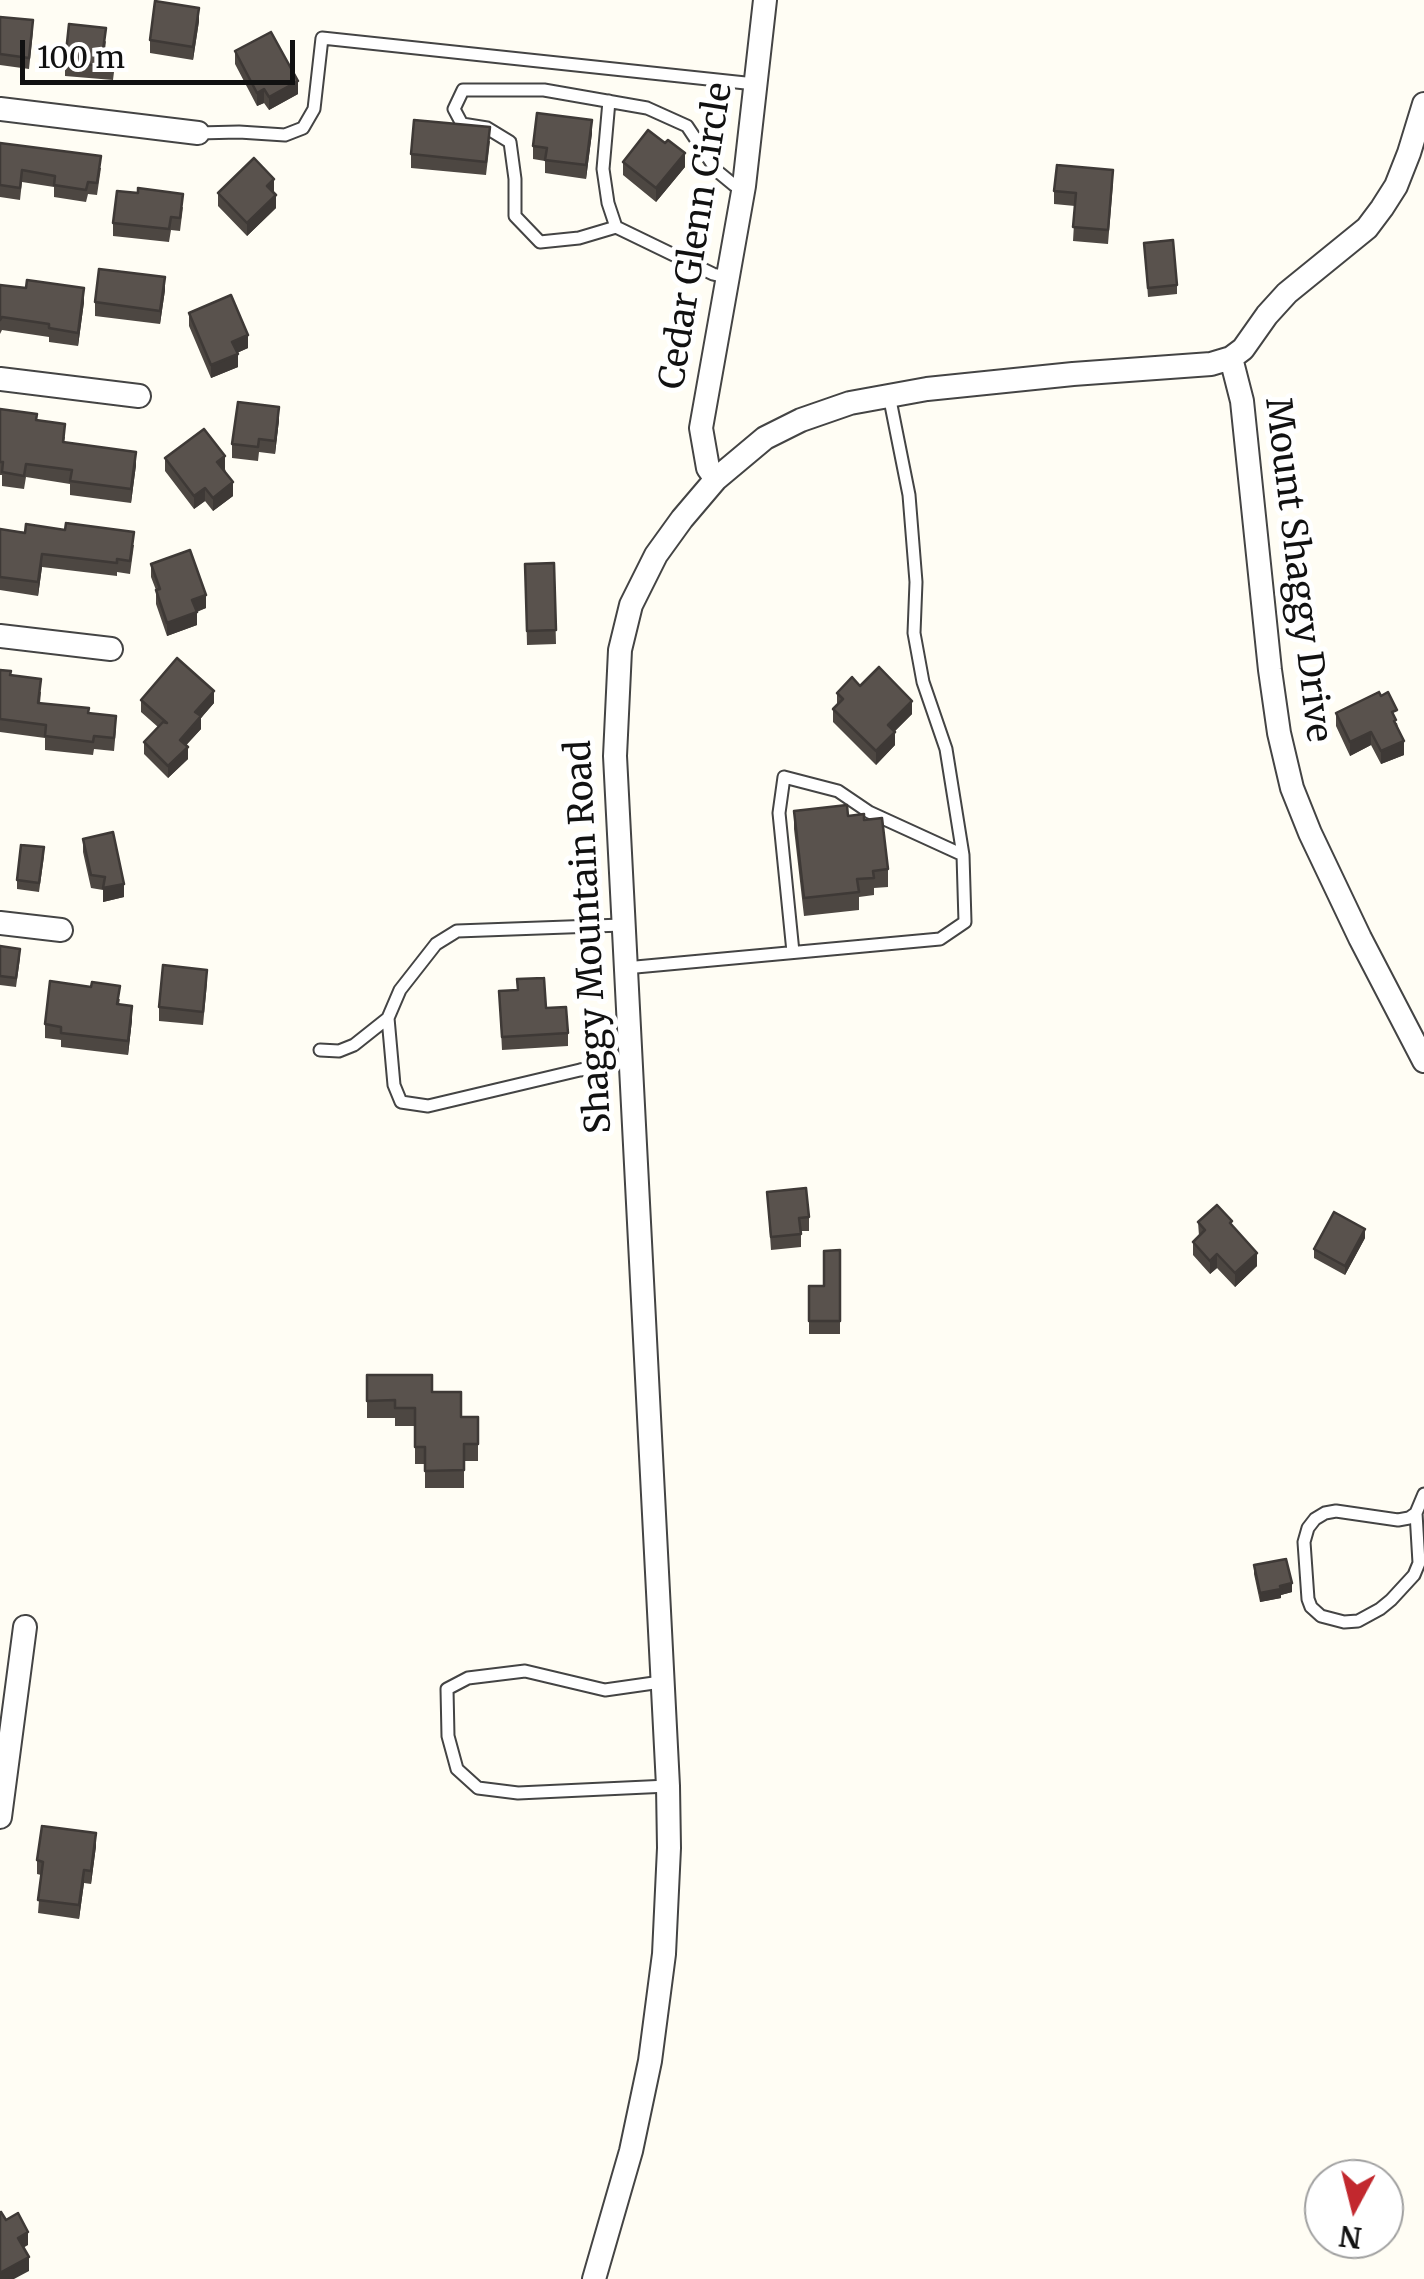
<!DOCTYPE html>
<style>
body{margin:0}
#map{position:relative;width:1424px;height:2279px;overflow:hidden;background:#fffdf4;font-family:Merriweather,serif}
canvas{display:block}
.north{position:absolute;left:1304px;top:2159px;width:100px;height:100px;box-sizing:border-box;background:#fff;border:2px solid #a0a0a0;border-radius:50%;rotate:187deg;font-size:28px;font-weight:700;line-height:40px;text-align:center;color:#111}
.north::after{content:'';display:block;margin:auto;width:35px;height:45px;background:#c2282e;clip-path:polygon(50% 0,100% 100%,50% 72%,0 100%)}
.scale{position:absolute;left:20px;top:40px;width:275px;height:45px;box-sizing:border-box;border:5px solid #111;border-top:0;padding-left:12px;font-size:30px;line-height:35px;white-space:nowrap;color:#111;-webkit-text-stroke:8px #fff;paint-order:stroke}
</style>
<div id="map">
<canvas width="1424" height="2279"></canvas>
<div class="north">N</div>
<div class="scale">100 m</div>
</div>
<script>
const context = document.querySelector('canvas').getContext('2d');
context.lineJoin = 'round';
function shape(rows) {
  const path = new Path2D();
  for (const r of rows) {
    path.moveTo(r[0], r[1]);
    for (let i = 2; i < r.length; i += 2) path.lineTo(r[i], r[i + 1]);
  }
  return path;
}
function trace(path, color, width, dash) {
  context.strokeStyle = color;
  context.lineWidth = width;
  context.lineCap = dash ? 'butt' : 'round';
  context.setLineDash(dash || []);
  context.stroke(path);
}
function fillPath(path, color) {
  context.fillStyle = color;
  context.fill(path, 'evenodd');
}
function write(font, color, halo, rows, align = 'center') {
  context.font = font + ' Merriweather,serif';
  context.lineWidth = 10;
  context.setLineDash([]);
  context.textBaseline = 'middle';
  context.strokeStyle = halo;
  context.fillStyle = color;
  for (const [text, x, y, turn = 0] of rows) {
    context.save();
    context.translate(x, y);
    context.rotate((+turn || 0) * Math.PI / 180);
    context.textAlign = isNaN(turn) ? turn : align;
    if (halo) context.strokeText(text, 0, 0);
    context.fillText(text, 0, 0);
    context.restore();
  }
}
const service = shape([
 [609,101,603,169,608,203,616,227],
 [198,133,239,132,285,135,303,128,314,109,322,38,755,84],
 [729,278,713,274,616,227,579,238,540,242,515,216,515,179,510,142,487,128,462,124,454,109,463,90,544,90,647,108,687,126,717,171,734,185,744,186],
 [793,952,779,813,784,777,838,791,869,812,963,855],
 [625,968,940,939,965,922,963,855,946,749,923,682,914,633,916,582,909,495,889,395],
 [388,1018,394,1085,401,1102,428,1106,580,1070,630,1061],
 [320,1050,339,1051,354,1045,388,1018,400,990,436,944,457,931,622,925],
 [1416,1513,1409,1518,1398,1520,1336,1511,1325,1513,1315,1519,1308,1528,1304,1542,1308,1599,1311,1607,1321,1616,1344,1622,1358,1621,1380,1609,1391,1600,1414,1575,1419,1563,1416,1513,1424,1494],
 [661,1682,605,1690,525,1671,468,1678,447,1689,448,1736,457,1769,478,1788,518,1793,668,1786]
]);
const minor = shape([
 [0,109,198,133],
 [1231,358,1242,401,1270,670,1279,733,1292,788,1310,833,1360,938,1424,1061],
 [0,379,139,396],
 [716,479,708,468,701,428,744,186,765,0],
 [0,636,111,649],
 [0,923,61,930],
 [0,1817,25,1627],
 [594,2279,631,2151,650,2061,664,1954,669,1848,668,1786,615,756,620,650,631,605,656,555,682,519,716,479,765,438,801,420,850,403,927,389,1073,374,1211,364,1231,358,1243,349,1267,315,1287,293,1367,228,1382,208,1396,186,1409,153,1424,104]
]);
trace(service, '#444', 15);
trace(minor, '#444', 26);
trace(service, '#fff', 11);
trace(minor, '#fff', 22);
fillPath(shape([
 [0,17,33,31,29,69,0,65],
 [199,21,193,60,150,53,150,40],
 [106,41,105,50,115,64,113,80,65,76,65,62],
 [235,51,298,94,269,110,264,103,257,106,235,64],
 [592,133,586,179,545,173,545,161,533,159,533,146],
 [490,141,486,175,411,168,411,154],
 [0,143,101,168,97,195,88,194,86,202,54,197,54,187,22,182,20,200,0,197],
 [665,143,685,167,656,202,623,175,623,162],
 [1113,183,1108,244,1073,241,1075,206,1054,204,1054,191],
 [218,193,274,193,276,208,247,236,218,206],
 [183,207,180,231,171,230,169,242,113,236,113,223],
 [1144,243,1177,285,1177,294,1148,297],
 [0,285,84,302,78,346,49,342,49,337,2,330,0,334],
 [165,290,160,324,95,316,95,302],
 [189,313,248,348,237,353,238,367,211,378,189,326],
 [0,409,37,420,65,437,64,442,136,465,131,503,70,495,70,484,26,477,24,489,2,486,2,475,0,475],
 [279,420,275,454,259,452,258,461,232,458,232,444],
 [165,458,225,469,233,496,213,511,205,501,194,509,165,471],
 [0,529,134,545,130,574,117,572,117,576,42,567,38,596,0,590],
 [554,563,556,644,527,645,525,564],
 [151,564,206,608,197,612,197,625,167,636,156,604,156,590,151,577],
 [0,670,41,692,40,703,89,713,116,729,114,751,94,749,93,755,45,750,45,738,0,732],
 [860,686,912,714,895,731,895,745,876,765,833,722,833,709,837,705,837,693],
 [141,700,214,703,201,718,201,729,186,745,188,759,168,778,144,754,144,742,158,727,141,712],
 [1336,713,1397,723,1404,755,1381,764,1371,745,1350,756,1336,726],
 [794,811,848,816,864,820,888,869,888,887,874,888,874,895,859,897,859,910,804,916,794,829],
 [83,839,124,897,103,902,103,890,91,888,83,852],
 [44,856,39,892,17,889,17,880],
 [0,946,20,958,16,987,0,985],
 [517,979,568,1033,568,1046,502,1050,499,991,517,990],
 [207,983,203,1025,159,1021,159,1007],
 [120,999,119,1004,132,1020,128,1055,61,1047,61,1040,45,1038,45,1024],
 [767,1192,809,1217,809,1231,801,1231,801,1247,771,1250],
 [1198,1222,1232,1226,1257,1266,1235,1287,1217,1268,1210,1274,1193,1255,1193,1242,1199,1236],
 [1365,1238,1345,1275,1314,1258,1314,1249],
 [840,1250,840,1334,809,1334,809,1286,824,1286],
 [367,1375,432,1392,461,1417,478,1417,478,1461,464,1461,464,1488,425,1488,425,1464,415,1464,415,1426,395,1426,395,1418,367,1418],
 [1254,1565,1292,1592,1281,1595,1281,1598,1260,1602,1254,1574],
 [96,1846,91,1884,84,1883,79,1919,38,1913,41,1875,37,1874,37,1860]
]), '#4d4742');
fillPath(shape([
 [199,8,199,21,193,60,193,47],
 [298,81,298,94,269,110,269,97],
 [264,89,264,103,257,106,257,93],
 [592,120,592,133,586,179,586,165],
 [685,153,685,167,656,202,656,188],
 [274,179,274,193,267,200,267,186],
 [276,195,276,208,247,236,247,223],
 [165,277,165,290,160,324,160,311],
 [84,288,84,302,78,346,78,333],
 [248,335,248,348,232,355,232,342],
 [238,354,238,367,211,378,211,365],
 [279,407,279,420,275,454,275,441],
 [136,452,136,465,131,503,131,489],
 [225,456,225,469,217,475,217,462],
 [233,482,233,496,213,511,213,498],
 [205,488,205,501,194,509,194,496],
 [42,554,42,567,38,596,38,582],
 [206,595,206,608,192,613,192,600],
 [197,612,197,625,167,636,167,623],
 [214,691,214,703,201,718,201,729,180,752,180,740,195,712],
 [912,701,912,714,888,738,888,725],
 [895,732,895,745,876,765,876,751],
 [1371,732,1371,745,1350,756,1350,742],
 [1404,741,1404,755,1381,764,1381,751],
 [188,747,188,759,168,778,168,766],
 [124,884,124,897,103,902,103,888],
 [132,1006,132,1020,128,1055,128,1041],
 [1365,1229,1365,1238,1345,1275,1345,1266],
 [1257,1253,1257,1266,1235,1287,1235,1273],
 [1217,1254,1217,1268,1210,1274,1210,1261],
 [1292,1583,1292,1592,1281,1595,1281,1598,1260,1602,1260,1593],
 [96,1833,96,1846,91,1884,91,1871],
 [84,1870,84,1883,79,1919,79,1905],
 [28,2232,28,2245,18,2251,18,2238],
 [29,2257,29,2271,14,2279,0,2279,0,2273]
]), '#3e3936');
const building = shape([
 [155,1,199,8,193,47,150,40,155,1],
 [0,17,33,20,29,58,0,54,0,17],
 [69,24,106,28,103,50,115,51,113,67,65,62,69,24],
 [271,32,298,81,269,97,264,89,257,93,235,51,271,32],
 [537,113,592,120,586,165,545,160,547,148,533,146,537,113],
 [414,120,490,127,486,162,411,154,414,120],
 [648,130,665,143,668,140,685,153,656,188,623,162,648,130],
 [0,143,101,156,97,183,88,182,86,190,54,185,55,176,22,170,20,188,0,185,0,143],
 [254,158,274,179,267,186,276,195,247,223,218,193,254,158],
 [1057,165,1113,170,1108,230,1073,227,1076,193,1054,191,1057,165],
 [138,188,183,194,180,218,171,217,169,229,113,223,117,191,138,193,138,188],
 [1173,240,1177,285,1148,288,1144,243,1173,240],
 [99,269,165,277,160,311,95,302,99,269],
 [27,280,84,288,78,333,49,328,49,324,2,317,0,320,0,285,26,288,27,280],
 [231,295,248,335,232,342,238,354,211,365,189,313,231,295],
 [238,402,279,407,275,441,259,439,258,447,232,444,238,402],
 [0,409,37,414,36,420,65,424,63,442,136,452,131,489,70,481,72,470,26,464,24,476,2,472,3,462,0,462,0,409],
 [204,429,225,456,217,462,233,482,213,498,205,488,194,496,165,458,204,429],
 [66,523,134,532,130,561,117,559,117,563,42,554,38,582,0,577,0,529,25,533,26,524,65,530,66,523],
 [190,550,206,595,192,600,197,612,167,623,156,590,160,589,151,564,190,550],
 [554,563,556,630,527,631,525,564,554,563],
 [177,658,214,691,195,712,201,716,180,740,188,747,168,766,144,742,163,722,167,723,141,700,177,658],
 [879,667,912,701,888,725,895,732,876,751,833,709,843,699,837,693,852,677,860,686,879,667],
 [0,670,11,671,10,675,41,679,38,703,89,708,88,713,116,716,114,738,94,736,93,742,45,736,46,725,0,719,0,670],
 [1379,692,1381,696,1388,692,1397,710,1392,712,1396,720,1394,721,1404,741,1381,751,1371,732,1350,742,1336,713,1379,692],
 [847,805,848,816,864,814,864,820,882,818,888,869,873,871,874,878,857,879,859,892,804,898,794,811,847,805],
 [113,832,124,884,103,888,105,877,91,875,83,839,113,832],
 [21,845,44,847,39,883,17,880,21,845],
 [0,946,20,949,16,978,0,976,0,946],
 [163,965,207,970,203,1012,159,1007,163,965],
 [544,978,546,1008,566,1007,568,1033,502,1037,499,991,518,990,517,979,544,978],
 [50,981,91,987,92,982,120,986,117,1004,132,1006,128,1041,61,1033,61,1027,45,1024,50,981],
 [806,1188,809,1217,799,1218,801,1234,771,1237,767,1192,806,1188],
 [1217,1205,1232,1221,1230,1223,1257,1253,1235,1273,1217,1254,1210,1261,1193,1242,1205,1230,1198,1222,1217,1205],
 [1334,1212,1365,1229,1345,1266,1314,1249,1334,1212],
 [840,1250,840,1321,809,1321,809,1286,824,1286,824,1251,840,1250],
 [367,1375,432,1375,432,1392,461,1392,461,1417,478,1417,478,1444,464,1444,464,1470,425,1471,425,1447,415,1447,415,1408,395,1408,395,1400,367,1401,367,1375],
 [1286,1559,1292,1583,1280,1586,1281,1589,1260,1593,1254,1565,1286,1559],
 [42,1826,96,1833,91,1871,84,1870,79,1905,38,1900,43,1862,37,1860,42,1826],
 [1,2212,6,2220,18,2213,28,2232,18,2238,29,2257,0,2273,0,2213,1,2212]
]);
fillPath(building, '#59524d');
trace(building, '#3e3936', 2.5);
write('35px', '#111', '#fff', [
 ["Cedar Glenn Circle",697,236,-81],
 ["Mount Shaggy Drive",1297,570,83],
 ["Shaggy Mountain Road",590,937,-93]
]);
</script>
